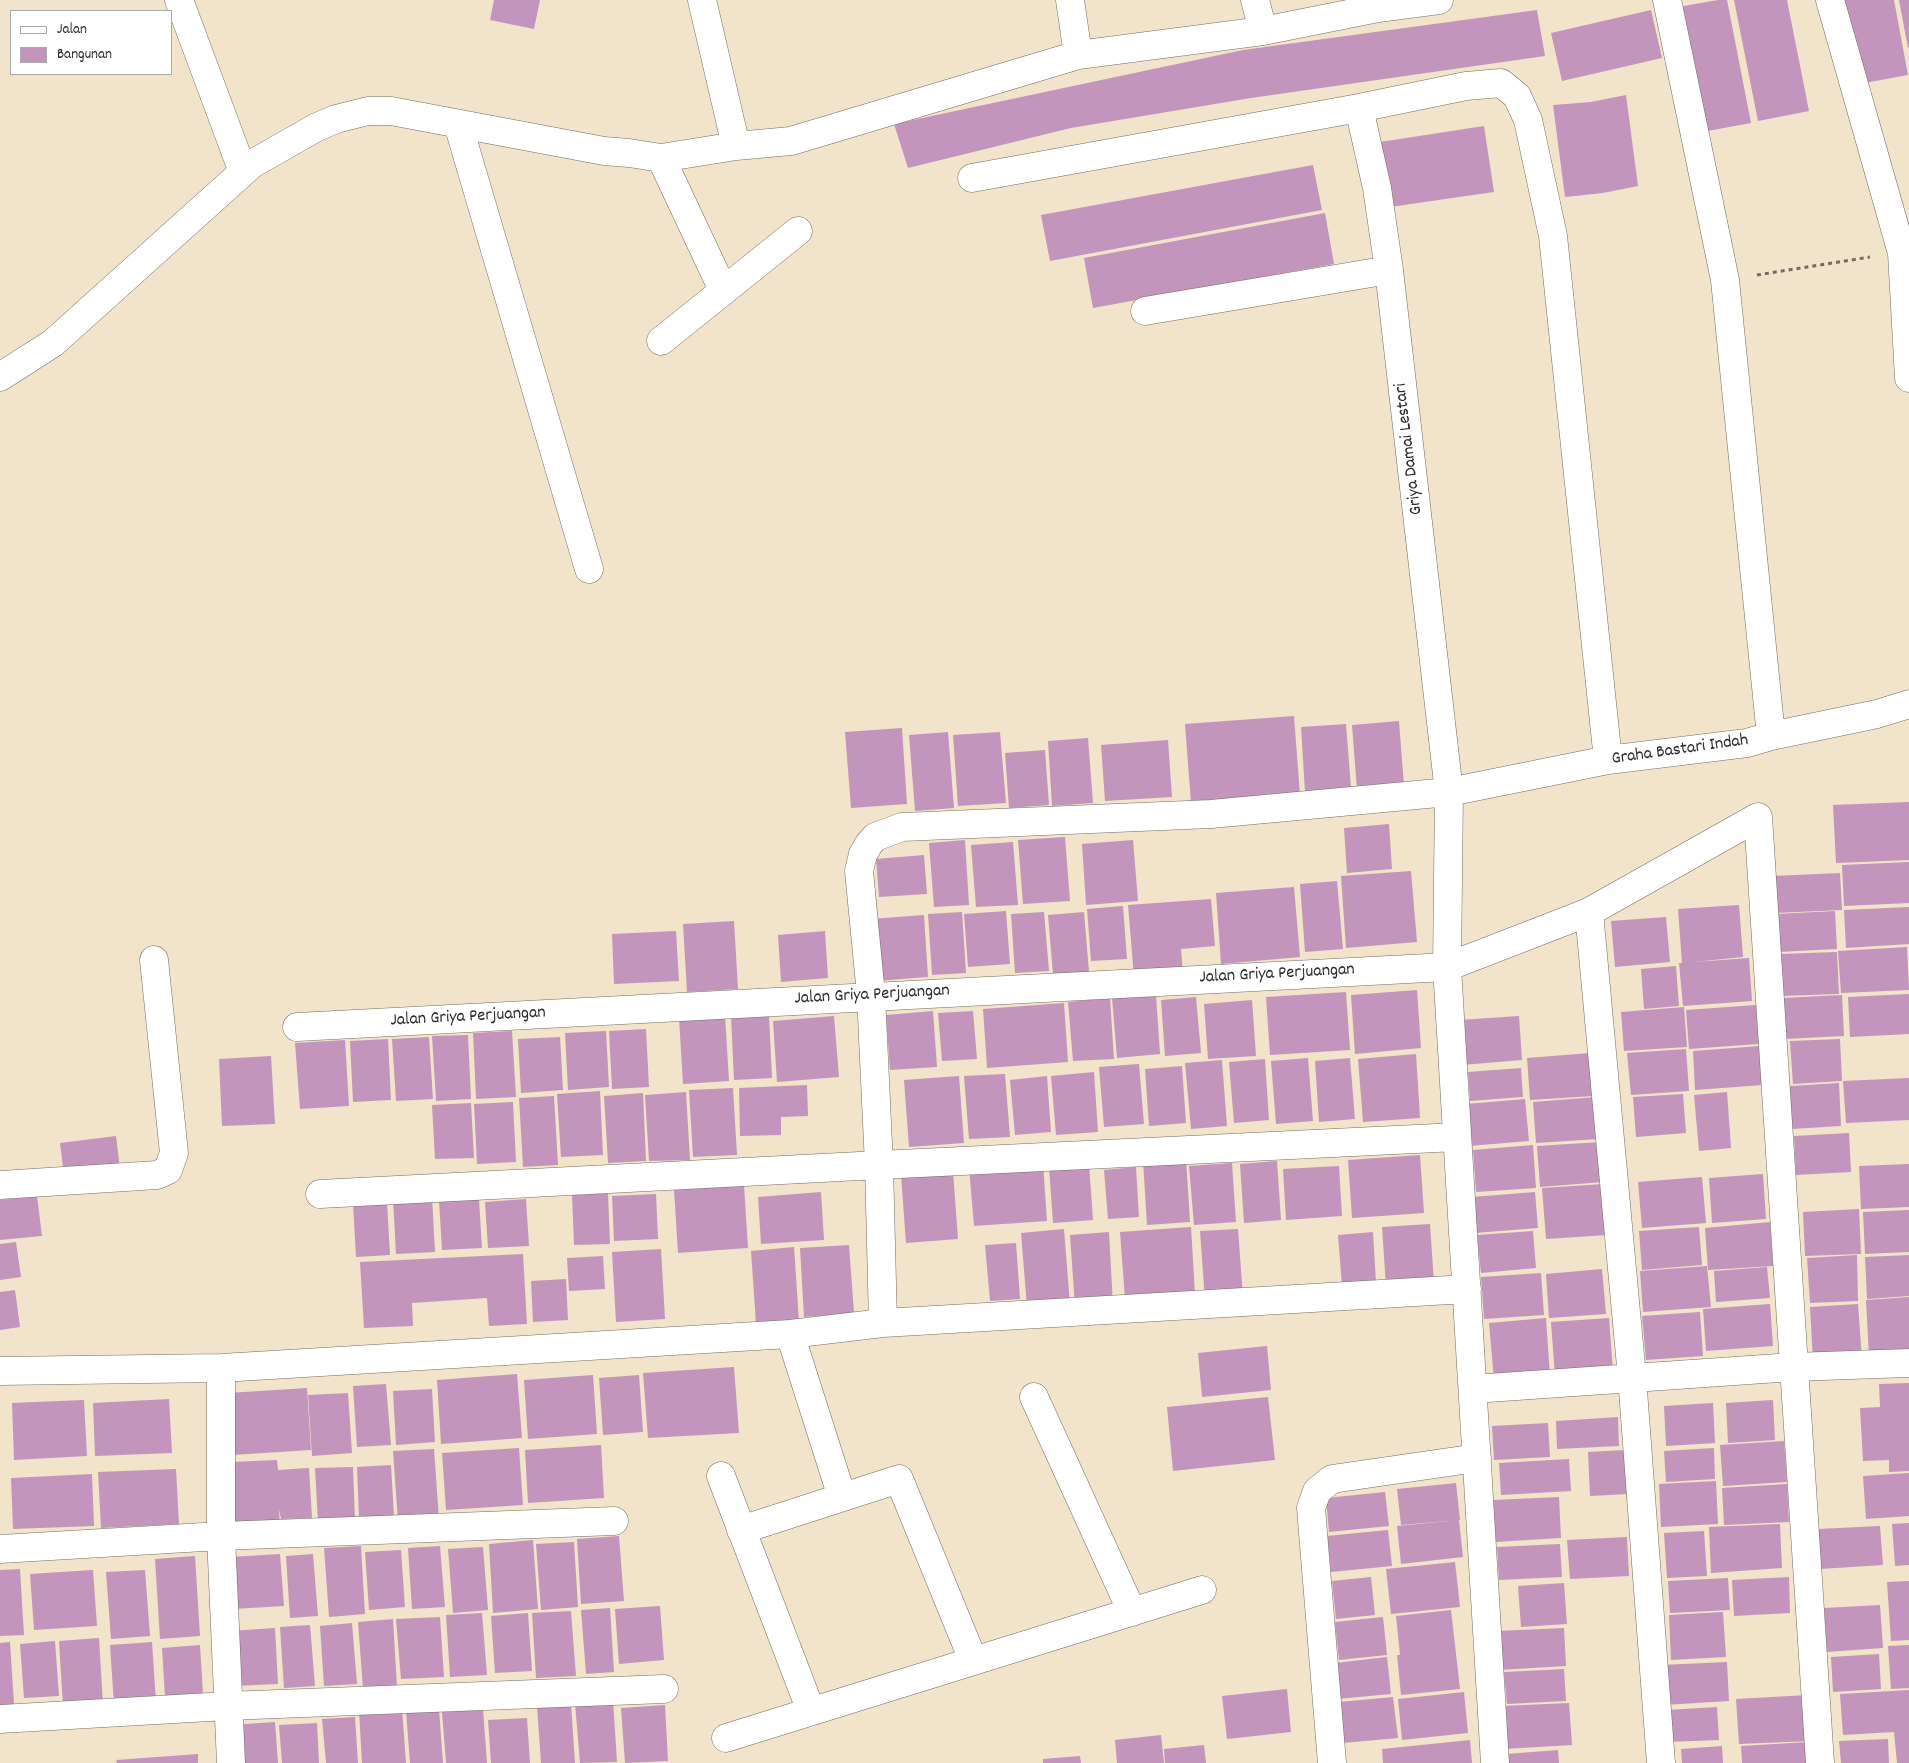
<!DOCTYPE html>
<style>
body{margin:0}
#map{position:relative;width:1909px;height:1763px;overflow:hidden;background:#f1e4ca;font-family:Dekko,sans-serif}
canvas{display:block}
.legend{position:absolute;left:10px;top:10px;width:162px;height:65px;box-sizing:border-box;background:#fff;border:1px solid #aaa;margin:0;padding:6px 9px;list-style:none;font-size:15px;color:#2b2b2b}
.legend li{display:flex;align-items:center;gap:10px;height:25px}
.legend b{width:25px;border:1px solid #aaa}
</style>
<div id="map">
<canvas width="1909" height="1763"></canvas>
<ul class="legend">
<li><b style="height:6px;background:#fff"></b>Jalan</li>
<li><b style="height:14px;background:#c394bc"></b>Bangunan</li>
</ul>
</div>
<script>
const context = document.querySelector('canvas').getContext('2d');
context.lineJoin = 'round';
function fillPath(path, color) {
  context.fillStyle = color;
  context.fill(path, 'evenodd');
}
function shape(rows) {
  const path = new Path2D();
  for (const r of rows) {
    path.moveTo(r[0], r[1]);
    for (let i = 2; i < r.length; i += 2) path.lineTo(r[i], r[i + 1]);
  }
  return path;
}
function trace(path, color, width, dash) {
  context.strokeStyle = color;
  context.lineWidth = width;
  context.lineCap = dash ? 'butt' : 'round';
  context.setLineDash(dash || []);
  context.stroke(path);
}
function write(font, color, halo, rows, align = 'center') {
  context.font = font + ' Dekko,sans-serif';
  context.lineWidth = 4;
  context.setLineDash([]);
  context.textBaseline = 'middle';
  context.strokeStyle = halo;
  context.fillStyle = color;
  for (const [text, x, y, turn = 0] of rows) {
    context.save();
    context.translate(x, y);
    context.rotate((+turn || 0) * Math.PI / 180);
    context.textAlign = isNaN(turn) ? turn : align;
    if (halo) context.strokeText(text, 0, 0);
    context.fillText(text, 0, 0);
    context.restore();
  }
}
fillPath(shape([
 [494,0,540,0,534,29,490,20],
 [1718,0,1727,0,1751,123,1702,132,1678,7],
 [1734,0,1787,0,1809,111,1758,121],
 [1843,0,1894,0,1908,75,1859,84],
 [1899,0,1909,0,1909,47,1908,48],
 [1537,10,1545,56,1251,98,1071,128,908,168,894,124,1243,50],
 [1651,10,1662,58,1562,81,1551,33],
 [1626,95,1638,186,1603,193,1565,197,1553,105,1591,102],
 [1484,126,1494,192,1390,207,1380,142],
 [1313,165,1322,210,1050,261,1041,215],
 [1325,213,1334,264,1093,308,1084,258],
 [1294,716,1300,795,1191,803,1185,724],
 [1399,721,1404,786,1357,790,1352,725],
 [1346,724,1351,788,1305,792,1301,727],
 [902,728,907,804,851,808,845,732],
 [948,732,954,808,915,811,909,735],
 [1000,732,1006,803,958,806,953,735],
 [1088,738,1093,803,1052,806,1048,741],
 [1168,740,1172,797,1105,801,1101,745],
 [1045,750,1049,805,1009,808,1005,753],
 [1909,802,1909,860,1836,863,1833,805],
 [1389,824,1392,869,1347,873,1344,828],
 [1065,837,1070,901,1023,904,1018,840],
 [965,840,969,905,934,907,929,843],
 [1133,840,1138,901,1086,905,1082,844],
 [1013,842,1018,905,976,907,971,845],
 [924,855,927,894,879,897,876,859],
 [1909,862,1909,903,1844,906,1842,865],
 [1411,871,1417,942,1346,948,1341,876],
 [1840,873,1842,910,1775,913,1773,876],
 [1337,881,1343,949,1305,952,1300,884],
 [1294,887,1300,957,1221,964,1216,893],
 [1211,899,1215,946,1181,949,1183,973,1134,977,1128,905],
 [1739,905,1743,957,1694,962,1749,958,1752,1001,1683,1006,1679,963,1682,963,1678,909],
 [1123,906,1127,959,1091,961,1087,909],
 [1909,907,1909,944,1846,948,1844,910],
 [1006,911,1010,964,968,967,964,914],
 [1835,911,1837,949,1778,952,1776,914],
 [962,912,966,973,932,975,928,914],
 [1044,912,1049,971,1015,973,1011,914],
 [1084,912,1089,972,1053,974,1048,915],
 [924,915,928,977,876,981,871,919],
 [1666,917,1670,962,1615,967,1611,921],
 [734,921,738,989,687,992,683,924],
 [676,931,679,981,614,984,612,934],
 [825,931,828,978,781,982,778,935],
 [1907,947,1909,990,1841,993,1838,951],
 [1837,952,1839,994,1782,996,1780,954],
 [1676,966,1679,1006,1644,1009,1641,969],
 [1417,990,1421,1048,1355,1054,1351,995],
 [1346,992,1350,1050,1270,1055,1266,997],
 [1909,994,1909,1034,1850,1037,1848,997],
 [1156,995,1160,1054,1117,1058,1112,998],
 [1842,995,1844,1036,1785,1039,1783,998],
 [1196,997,1201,1053,1165,1056,1161,1000],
 [1110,998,1114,1059,1073,1061,1068,1002],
 [1252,1000,1256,1056,1208,1059,1204,1004],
 [1064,1003,1068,1062,987,1068,983,1009],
 [1756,1005,1759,1044,1689,1049,1686,1010],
 [1684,1007,1687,1047,1624,1051,1621,1012],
 [933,1011,937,1067,890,1070,886,1015],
 [973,1011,977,1059,942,1061,938,1013],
 [769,1014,772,1078,734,1080,731,1016],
 [725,1015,729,1081,683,1084,679,1018],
 [834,1016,839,1077,777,1082,773,1021],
 [1519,1016,1522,1060,1462,1065,1459,1020],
 [646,1029,649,1087,612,1089,609,1031],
 [512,1031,516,1097,476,1099,473,1033],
 [606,1031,609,1087,568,1090,565,1033],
 [468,1035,471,1099,436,1101,432,1036],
 [429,1037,433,1099,396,1101,392,1039],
 [560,1037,563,1090,521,1093,518,1039],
 [388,1039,391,1100,353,1102,350,1041],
 [1840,1039,1842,1081,1793,1084,1790,1041],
 [345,1040,349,1106,300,1109,295,1043],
 [1760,1046,1763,1085,1695,1090,1693,1051],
 [1686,1049,1689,1091,1631,1095,1627,1053],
 [1590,1053,1594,1096,1530,1100,1527,1058],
 [1416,1054,1420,1118,1363,1122,1358,1059],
 [271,1056,275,1124,222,1126,219,1059],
 [1308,1058,1313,1121,1276,1124,1271,1061],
 [1350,1058,1355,1119,1319,1122,1315,1061],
 [1265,1059,1269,1120,1234,1123,1229,1062],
 [1222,1060,1227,1126,1191,1129,1185,1063],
 [1139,1064,1144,1124,1104,1127,1099,1067],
 [1182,1066,1186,1123,1149,1126,1145,1069],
 [1521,1068,1523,1097,1470,1101,1468,1072],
 [1094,1072,1098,1132,1056,1135,1051,1076],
 [1005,1074,1010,1137,969,1139,964,1076],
 [959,1076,964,1143,909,1147,904,1080],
 [1047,1076,1051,1132,1015,1135,1010,1080],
 [1909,1078,1909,1120,1846,1123,1843,1081],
 [1839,1083,1841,1126,1792,1129,1790,1086],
 [807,1085,808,1116,781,1117,781,1135,740,1136,739,1088],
 [733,1088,737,1155,693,1157,689,1090],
 [600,1091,603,1155,561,1157,557,1094],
 [686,1092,690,1160,649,1161,645,1095],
 [1727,1092,1731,1148,1699,1151,1694,1095],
 [643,1093,646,1161,608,1163,604,1096],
 [1683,1094,1686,1133,1636,1137,1633,1097],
 [554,1096,558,1165,523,1167,519,1098],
 [1596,1097,1599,1139,1536,1143,1533,1102],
 [1525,1099,1529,1141,1469,1146,1466,1104],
 [513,1102,516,1162,477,1164,474,1104],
 [471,1103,474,1158,435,1159,432,1105],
 [1849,1133,1851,1172,1796,1175,1794,1136],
 [116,1136,121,1177,65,1183,60,1143],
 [1600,1142,1603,1182,1540,1187,1537,1146],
 [1533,1145,1536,1188,1476,1192,1473,1150],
 [1420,1155,1424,1213,1352,1218,1348,1160],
 [1186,1158,1190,1222,1147,1225,1143,1161],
 [1277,1161,1281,1220,1244,1223,1240,1164],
 [1043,1163,1047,1221,974,1226,969,1167],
 [1232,1163,1236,1222,1194,1225,1189,1166],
 [1089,1164,1093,1220,1053,1223,1049,1167],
 [1909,1164,1909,1207,1861,1209,1859,1166],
 [1339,1166,1342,1216,1286,1220,1283,1169],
 [1136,1167,1139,1217,1108,1219,1104,1170],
 [953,1171,958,1239,906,1243,901,1175],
 [1763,1174,1766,1219,1712,1223,1709,1178],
 [1702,1177,1706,1223,1642,1228,1638,1182],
 [1604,1184,1608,1235,1546,1239,1542,1188],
 [744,1185,748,1248,678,1253,674,1190],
 [821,1192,824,1240,761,1244,758,1197],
 [1535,1192,1538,1228,1475,1233,1472,1197],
 [608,1193,610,1244,574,1245,572,1195],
 [656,1194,658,1239,614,1241,612,1196],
 [37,1196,42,1236,0,1240,0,1200],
 [432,1196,435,1252,396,1254,393,1198],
 [479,1199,482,1248,442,1250,439,1201],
 [526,1199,529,1246,488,1248,485,1202],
 [387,1202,390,1255,356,1257,353,1204],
 [1859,1209,1861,1254,1805,1256,1803,1212],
 [1909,1210,1909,1252,1865,1254,1863,1212],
 [1770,1222,1773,1266,1708,1270,1705,1228],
 [1430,1224,1434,1283,1386,1286,1382,1227],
 [1191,1227,1195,1294,1125,1299,1120,1232],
 [1699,1227,1702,1265,1642,1270,1639,1231],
 [1064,1229,1070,1305,1027,1307,1021,1233],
 [1238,1229,1243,1297,1205,1300,1200,1231],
 [1533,1231,1536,1268,1481,1273,1477,1235],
 [1109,1232,1113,1305,1075,1307,1070,1235],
 [1373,1232,1376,1283,1342,1286,1338,1235],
 [16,1242,21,1277,0,1280,0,1244],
 [1016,1243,1020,1299,990,1301,985,1245],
 [849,1245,854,1313,804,1317,800,1248],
 [794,1247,799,1321,756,1324,751,1251],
 [661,1249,665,1319,616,1322,612,1252],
 [523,1254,527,1324,489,1326,487,1298,412,1303,413,1326,364,1328,360,1262],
 [1857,1255,1858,1301,1810,1303,1807,1258],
 [1909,1255,1909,1296,1867,1299,1865,1257],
 [603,1256,605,1289,569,1291,567,1258],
 [1707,1266,1711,1307,1643,1312,1640,1271],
 [1767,1267,1770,1298,1716,1302,1714,1271],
 [1602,1269,1606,1314,1549,1318,1546,1274],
 [1541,1273,1544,1315,1484,1319,1481,1277],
 [566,1279,568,1320,533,1322,531,1281],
 [15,1290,20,1327,0,1330,0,1292],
 [1909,1297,1909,1355,1869,1357,1866,1300],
 [1770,1304,1773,1346,1706,1351,1703,1309],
 [1858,1304,1862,1359,1813,1361,1810,1307],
 [1700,1312,1703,1356,1646,1360,1642,1316],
 [1546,1318,1550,1376,1494,1380,1489,1323],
 [1609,1318,1613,1372,1555,1376,1551,1322],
 [1267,1346,1271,1390,1202,1397,1198,1353],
 [734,1367,739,1433,648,1438,643,1373],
 [517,1374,522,1438,441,1444,437,1380],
 [593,1375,597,1434,528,1439,524,1380],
 [639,1375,643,1432,603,1435,599,1378],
 [1909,1383,1909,1471,1889,1472,1889,1460,1863,1461,1860,1408,1880,1407,1879,1384],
 [386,1384,391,1445,357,1447,353,1386],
 [307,1388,311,1450,232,1455,228,1393],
 [432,1389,435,1442,396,1445,393,1391],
 [348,1393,352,1453,312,1456,308,1395],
 [1268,1397,1275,1460,1173,1471,1167,1407],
 [169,1399,172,1453,95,1456,93,1403],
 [84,1400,87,1456,14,1460,12,1403],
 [1773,1400,1775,1440,1728,1443,1726,1403],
 [1713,1403,1715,1443,1666,1446,1664,1406],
 [1618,1417,1619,1446,1557,1449,1556,1421],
 [1548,1423,1550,1457,1494,1460,1492,1426],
 [1784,1441,1787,1482,1723,1486,1720,1445],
 [601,1445,604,1498,528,1503,525,1450],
 [519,1448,523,1505,446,1510,442,1453],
 [1714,1448,1715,1479,1666,1482,1664,1451],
 [434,1449,439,1519,398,1522,393,1451],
 [1625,1450,1628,1494,1590,1496,1588,1452],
 [1569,1459,1571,1491,1501,1495,1499,1463],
 [277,1460,278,1470,309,1468,312,1518,281,1519,279,1509,280,1526,234,1528,231,1462],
 [391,1465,394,1516,359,1518,357,1467],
 [353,1467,355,1520,318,1522,315,1468],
 [176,1469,179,1524,101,1528,98,1472],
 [1909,1473,1909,1516,1866,1519,1863,1476],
 [92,1474,94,1526,13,1529,11,1478],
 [1716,1481,1718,1524,1661,1527,1659,1484],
 [1456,1483,1460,1520,1401,1525,1397,1489],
 [1787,1484,1789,1522,1724,1525,1722,1488],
 [1385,1492,1389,1526,1329,1532,1326,1498],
 [1559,1497,1561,1538,1495,1542,1493,1500],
 [1459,1520,1463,1557,1401,1564,1397,1526],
 [1909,1523,1909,1565,1895,1566,1892,1524],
 [1780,1524,1782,1568,1711,1573,1709,1527],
 [1880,1526,1883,1565,1820,1569,1818,1529],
 [1388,1530,1392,1566,1331,1572,1327,1536],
 [1704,1531,1707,1576,1667,1578,1664,1533],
 [619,1536,624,1601,581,1604,577,1539],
 [1627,1537,1629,1576,1570,1579,1567,1540],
 [533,1540,538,1609,493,1613,489,1544],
 [574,1542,578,1607,541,1610,536,1544],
 [1560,1544,1562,1577,1499,1580,1497,1547],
 [361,1546,365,1614,329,1617,324,1548],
 [440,1546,445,1607,412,1609,408,1548],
 [483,1547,488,1610,453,1613,448,1549],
 [401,1550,405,1607,369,1610,365,1552],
 [280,1554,284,1606,233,1609,230,1557],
 [313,1554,318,1616,290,1618,286,1556],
 [195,1556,200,1636,160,1639,155,1559],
 [1455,1562,1460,1607,1391,1614,1386,1569],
 [20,1569,24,1635,0,1636,0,1570],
 [93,1570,97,1626,34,1630,30,1574],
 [145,1570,150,1636,111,1639,106,1572],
 [1371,1577,1375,1615,1336,1619,1332,1581],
 [1789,1577,1790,1613,1734,1616,1732,1580],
 [1728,1578,1730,1610,1670,1613,1668,1581],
 [1909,1581,1909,1640,1891,1641,1887,1582],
 [1564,1583,1567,1624,1521,1627,1518,1586],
 [1880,1605,1883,1648,1827,1652,1824,1608],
 [660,1606,664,1660,619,1664,615,1609],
 [610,1608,614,1672,586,1674,581,1610],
 [1451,1610,1460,1689,1401,1695,1397,1655,1400,1655,1396,1616],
 [571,1611,576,1676,536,1678,532,1613],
 [1723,1612,1726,1657,1671,1660,1669,1615],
 [482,1613,487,1675,450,1677,446,1615],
 [528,1613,532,1671,495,1673,491,1616],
 [440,1617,444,1677,401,1679,396,1619],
 [1383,1617,1387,1655,1339,1660,1335,1622],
 [393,1619,397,1687,363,1689,358,1622],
 [352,1623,357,1684,324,1686,320,1626],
 [310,1625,315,1686,284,1688,280,1627],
 [275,1628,278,1684,234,1686,230,1631],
 [1564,1628,1566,1666,1499,1670,1498,1631],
 [99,1638,103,1705,63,1707,59,1641],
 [55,1641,59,1696,24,1698,20,1644],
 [10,1642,14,1704,0,1705,0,1643],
 [152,1642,156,1702,114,1705,110,1645],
 [200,1645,203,1694,165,1697,162,1648],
 [1909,1645,1909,1688,1891,1689,1888,1646],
 [1879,1654,1881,1689,1833,1692,1831,1657],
 [1387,1657,1391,1694,1338,1699,1335,1663],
 [1727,1662,1729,1701,1664,1705,1661,1665],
 [1564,1669,1566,1701,1507,1704,1504,1672],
 [1287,1689,1291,1732,1227,1739,1222,1696],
 [1909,1690,1909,1763,1897,1763,1894,1732,1843,1735,1840,1694],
 [1464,1692,1468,1733,1402,1740,1398,1699],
 [1808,1695,1811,1741,1739,1744,1736,1699],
 [1393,1697,1398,1738,1343,1743,1339,1702],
 [613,1700,617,1762,580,1763,575,1703],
 [1569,1703,1572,1745,1504,1749,1502,1706],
 [571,1704,575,1763,541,1763,537,1706],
 [665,1705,668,1761,625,1763,621,1708],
 [1717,1707,1719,1740,1668,1742,1667,1710],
 [402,1708,406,1763,362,1763,359,1711],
 [439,1709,443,1763,410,1763,406,1711],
 [483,1709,487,1763,446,1763,442,1712],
 [355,1717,358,1763,326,1763,322,1719],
 [527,1718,530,1763,491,1763,488,1720],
 [275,1722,278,1763,233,1763,230,1725],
 [317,1723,319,1763,282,1763,279,1725],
 [1161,1735,1164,1763,1117,1763,1115,1740],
 [1888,1739,1889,1763,1841,1763,1839,1741],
 [1470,1740,1472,1763,1383,1763,1382,1749],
 [1808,1742,1809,1763,1742,1763,1741,1746],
 [1204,1745,1206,1763,1165,1763,1164,1749],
 [1722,1746,1723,1763,1682,1763,1681,1749],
 [1558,1750,1559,1763,1506,1763,1506,1754],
 [198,1754,198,1763,117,1763,116,1760],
 [1080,1756,1081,1763,1043,1763,1043,1759]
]), '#c394bc');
const minor = shape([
 [179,0,243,172],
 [702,0,736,146],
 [1070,0,1078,55],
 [1255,0,1263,31],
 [1667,0,1725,280,1771,736],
 [1830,0,1902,253,1909,378],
 [1359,108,1377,188,1389,270,1449,792,1447,967,1495,1763],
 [458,124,589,569],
 [661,158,723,290],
 [972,178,1359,108,1466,86,1501,83,1517,96,1528,120,1553,236,1608,760],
 [1145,311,1389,270],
 [661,341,798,231],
 [0,377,53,343,252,164,317,127,336,119,368,111,391,111,604,151,629,153,661,158,736,146,791,141,1078,55,1263,31,1378,8,1439,0],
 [1589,912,1632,1377,1661,1763],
 [297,1027,1447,967,1589,912,1758,817,1820,1763],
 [0,1185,157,1175,168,1170,174,1153,154,960],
 [320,1194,879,1165,1457,1137],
 [883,1323,879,1165,871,995,859,871,863,854,869,844,875,837,902,827,1211,814,1449,792,1608,760,1747,743,1771,736,1877,714,1909,704],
 [790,1334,842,1497],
 [221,1368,221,1536,231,1763],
 [0,1371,221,1368,790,1334,883,1323,1467,1289],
 [1473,1389,1793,1367,1909,1363],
 [1034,1397,1132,1612],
 [721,1476,811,1711],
 [741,1530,899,1479,973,1660],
 [0,1549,221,1536,614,1521],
 [0,1719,227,1706,664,1689],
 [726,1738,1202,1590],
 [1332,1763,1311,1508,1317,1491,1332,1479,1477,1458]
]);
trace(minor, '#706c63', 29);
trace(shape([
 [1757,275,1870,257]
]), '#706c63', 3, [4, 4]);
trace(minor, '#fff', 28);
write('18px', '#2b2b2b', '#fff', [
 ["Griya Damai Lestari",1410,449,-97],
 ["Graha Bastari Indah",1680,751,-8],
 ["Jalan Griya Perjuangan",1277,975,-3],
 ["Jalan Griya Perjuangan",872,996,-3],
 ["Jalan Griya Perjuangan",468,1018,-3]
]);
</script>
